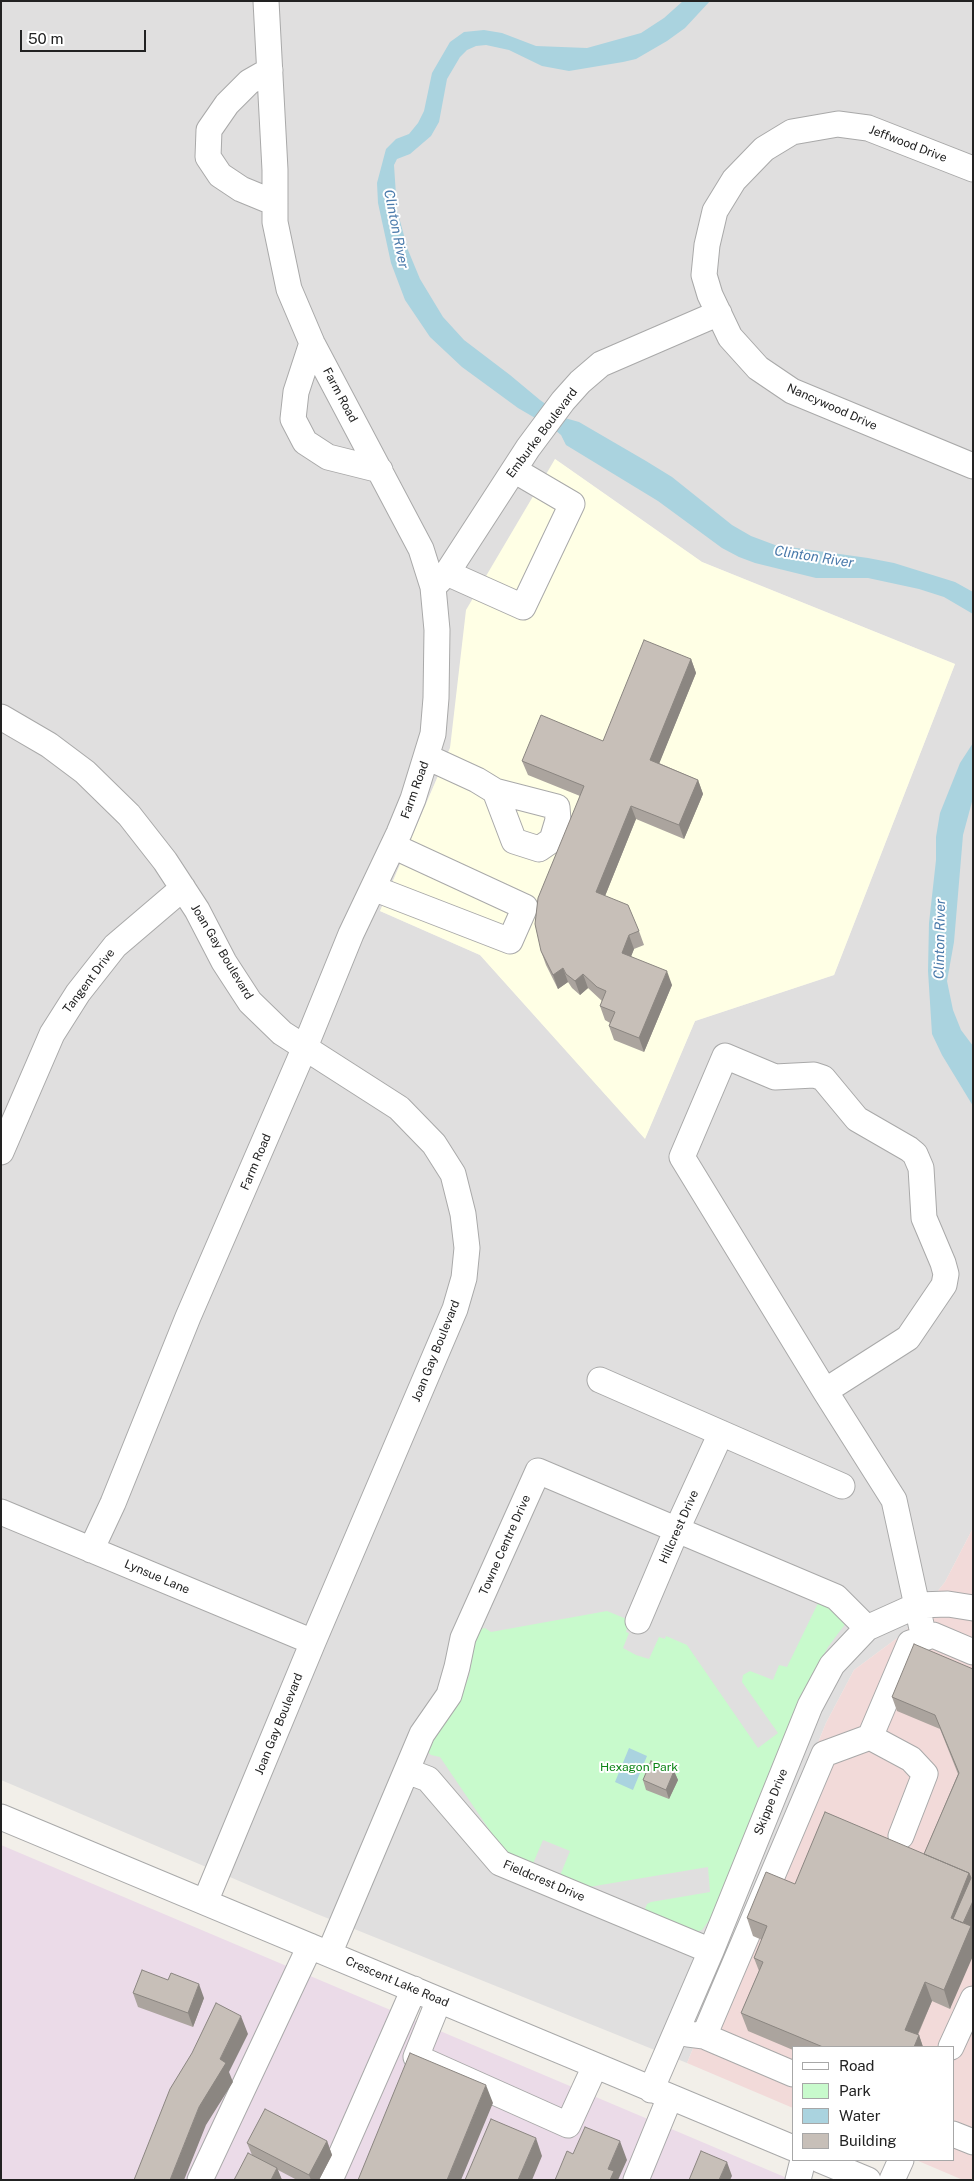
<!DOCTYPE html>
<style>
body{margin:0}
#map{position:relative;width:974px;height:2181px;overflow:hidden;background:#f2efe9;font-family:"Public Sans",sans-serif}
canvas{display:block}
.frame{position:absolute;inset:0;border:2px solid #222;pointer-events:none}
.legend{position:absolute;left:792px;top:2046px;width:162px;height:115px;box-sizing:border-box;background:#fff;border:1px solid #a7a7a7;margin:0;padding:6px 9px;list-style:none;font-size:15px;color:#222}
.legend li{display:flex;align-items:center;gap:10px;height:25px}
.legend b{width:25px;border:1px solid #a7a7a7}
.scale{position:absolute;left:20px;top:30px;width:126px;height:22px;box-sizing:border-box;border:2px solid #222;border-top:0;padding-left:6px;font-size:15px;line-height:18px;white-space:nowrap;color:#222;-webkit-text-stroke:4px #fff;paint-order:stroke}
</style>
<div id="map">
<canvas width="974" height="2181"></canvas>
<div class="frame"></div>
<ul class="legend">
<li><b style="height:6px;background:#fff"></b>Road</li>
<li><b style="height:14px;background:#c8facc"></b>Park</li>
<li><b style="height:14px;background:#aad3df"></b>Water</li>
<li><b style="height:14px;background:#c7bfb8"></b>Building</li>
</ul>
<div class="scale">50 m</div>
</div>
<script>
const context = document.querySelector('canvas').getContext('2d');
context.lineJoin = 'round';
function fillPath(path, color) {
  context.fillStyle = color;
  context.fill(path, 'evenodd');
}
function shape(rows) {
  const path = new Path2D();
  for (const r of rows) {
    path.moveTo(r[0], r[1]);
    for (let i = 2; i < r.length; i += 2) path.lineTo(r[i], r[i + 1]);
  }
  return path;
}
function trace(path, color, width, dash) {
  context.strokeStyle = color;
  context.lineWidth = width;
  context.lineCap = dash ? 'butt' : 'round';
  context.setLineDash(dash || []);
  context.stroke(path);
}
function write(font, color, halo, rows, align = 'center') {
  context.font = font + ' "Public Sans",sans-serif';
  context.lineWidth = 4;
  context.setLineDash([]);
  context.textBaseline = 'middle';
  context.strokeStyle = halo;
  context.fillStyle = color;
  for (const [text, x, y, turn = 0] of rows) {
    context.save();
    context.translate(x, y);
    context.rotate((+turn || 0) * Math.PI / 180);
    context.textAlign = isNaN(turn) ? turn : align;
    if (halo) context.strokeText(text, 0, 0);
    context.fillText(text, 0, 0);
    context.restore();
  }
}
fillPath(shape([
 [1,1,973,1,973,1528,945,1582,904,1633,854,1670,826,1723,687,2063,317,1914,1,1780],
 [555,459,702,562,955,664,834,975,695,1021,645,1138,480,955,380,911,450,748]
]), '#e0dfdf');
fillPath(shape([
 [973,1528,973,2180,963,2180,916,2160,953,2160,953,2047,793,2047,793,2108,687,2063,826,1723,854,1670,904,1633,945,1582]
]), '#f2dad9');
fillPath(shape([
 [1,1845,787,2178,786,2180,1,2180]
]), '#ebdbe8');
fillPath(shape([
 [555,459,702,562,955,664,834,975,695,1021,645,1139,480,955,380,911,450,748,466,610]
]), '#ffffe5');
fillPath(shape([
 [820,1599,846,1623,828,1647,821,1660,710,1919,702,1930,695,1932,646,1912,645,1909,647,1904,651,1902,710,1892,708,1867,583,1888,559,1878,570,1851,543,1840,532,1866,502,1853,501,1847,440,1757,431,1755,428,1752,428,1746,464,1688,469,1676,476,1638,481,1629,485,1628,491,1632,607,1611,629,1620,626,1632,629,1633,623,1648,636,1655,649,1659,659,1637,665,1639,666,1636,687,1645,758,1748,778,1733,742,1682,743,1675,750,1671,773,1680,779,1665,787,1667]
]), '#c8facc');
fillPath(shape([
 [683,1,710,1,685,28,667,41,636,59,623,62,569,71,542,66,509,50,486,45,476,46,467,50,460,57,447,79,439,122,431,136,410,154,397,159,394,165,397,210,408,250,420,279,443,317,464,340,510,375,540,400,565,418,579,422,646,461,672,477,732,525,751,536,775,545,868,558,894,563,955,582,973,592,973,614,944,597,919,589,868,578,816,578,755,563,739,557,722,548,658,501,566,445,561,435,554,429,518,408,462,367,430,337,405,300,391,263,378,203,377,183,386,149,396,139,409,134,418,123,424,111,432,73,450,42,464,32,484,30,502,33,536,46,587,48,641,33,664,18],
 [973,743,973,798,963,835,954,942,947,981,953,1010,961,1030,973,1046,973,1106,942,1055,932,1034,928,971,929,923,936,860,936,837,940,813,960,763],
 [629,1748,647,1756,633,1790,615,1782]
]), '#aad3df');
const minor = shape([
 [270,70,249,82,227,104,209,130,208,157,220,175,241,189,275,203],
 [973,169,868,128,838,124,792,132,764,149,734,180,715,211,707,245,704,275,710,295,730,337,758,368,792,391,973,466],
 [312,343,296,392,293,419,305,442,328,457,380,470],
 [447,573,523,607,572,504,514,470],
 [433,587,447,573,528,448,563,401,580,382,601,364,719,313],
 [1,717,49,745,85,772,129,815,165,861,197,910,224,962,250,1002,282,1033,399,1108,434,1144,453,1174,463,1214,467,1248,464,1278,455,1309,313,1642,205,1902],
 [427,757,477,780,495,791,557,807,558,820,552,840,539,849,514,841,495,791],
 [373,888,510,941,525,907,393,846],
 [1,1152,52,1034,78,993,115,946,183,888],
 [600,1380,842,1486],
 [825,1391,908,1338,944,1285,946,1274,943,1263,924,1218,921,1168,915,1154,909,1149,857,1119,823,1078,814,1075,775,1077,725,1056,682,1157,825,1391,894,1500,924,1638],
 [1,1512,313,1642],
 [91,1550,113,1503,188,1317,305,1047,351,934,399,833,413,799,433,734,436,698,437,630,433,587,421,549,312,343,289,289,275,222,275,170,266,1],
 [638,1621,677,1529,721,1433],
 [870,1737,911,1759,925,1774,901,1836],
 [407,1771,428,1779,500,1863,711,1951],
 [1,1817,793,2148],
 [329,1954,422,1734,449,1695,457,1667,463,1638,538,1471,836,1597,867,1628],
 [439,2000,416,2057,568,2125,595,2066],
 [688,2034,704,2036,793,2074],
 [704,2036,824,1754,870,1737,910,1643,933,1635,973,1652],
 [951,2047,973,1999],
 [651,2090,711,1951,810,1706,832,1665,867,1628,918,1605,948,1604,973,1608],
 [953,2134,973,2142],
 [820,2160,868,2180],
 [200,2180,310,1946],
 [330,2180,414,1989],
 [636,2180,670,2097],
 [798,2180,803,2160],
 [892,2180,901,2160]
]);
trace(minor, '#a9a9a9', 27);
trace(minor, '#fff', 25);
fillPath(shape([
 [691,659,696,673,659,763,698,780,703,794,684,839,636,819,605,896,639,931,644,945,634,949,631,956,672,985,644,1052,614,1040,609,1026,610,1023,605,1020,600,1006,602,1001,588,988,580,995,572,988,568,982,558,989,546,965,541,951,580,796,528,775,522,761,603,741],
 [973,1669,972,1929,950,2009,932,2001,918,2035,919,2035,923,2047,793,2047,793,2050,748,2031,741,2013,759,1971,754,1958,762,1940,753,1936,747,1918,795,1884,924,1854,958,1774,940,1729,897,1711,892,1697],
 [674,1771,678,1780,669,1799,646,1790,643,1780],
 [133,1993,204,1998,193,2027,138,2007],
 [327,2141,332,2155,319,2180,297,2180,278,2170,282,2180,234,2180,252,2155,247,2143]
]), '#aba49e');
fillPath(shape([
 [691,659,696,673,655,774,650,760],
 [698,780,703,794,684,839,679,825],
 [631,806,636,819,601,906,596,892],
 [629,935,634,949,627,967,622,953],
 [563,968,568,982,558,989,553,975],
 [667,971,672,985,644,1052,639,1038],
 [583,974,588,988,580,995,575,981],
 [674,1771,678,1780,669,1799,666,1790],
 [969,1873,973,1882,962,1926,951,1918],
 [973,1901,973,1927,972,1929,973,1932,973,1956,950,2009,944,1990,962,1926],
 [925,1982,932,2001,912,2047,905,2030],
 [199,1984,204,1998,193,2027,188,2013],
 [241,2016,248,2034,229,2072,233,2082,206,2125,184,2180,170,2180,199,2107,220,2059],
 [919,2035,923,2047,914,2047],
 [486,2085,493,2103,461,2180,447,2180],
 [536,2138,542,2156,532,2180,518,2180],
 [327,2141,332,2155,319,2180,311,2180,309,2175],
 [620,2141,627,2160,618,2180,610,2180,608,2169],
 [727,2162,732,2176,730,2180,719,2180],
 [277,2168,282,2180,271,2180]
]), '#8b8681');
const building = shape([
 [644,640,691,659,650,760,698,780,679,825,631,806,596,892,628,905,639,931,629,935,622,953,667,971,639,1038,609,1026,615,1012,600,1006,606,991,597,987,583,974,575,981,566,974,563,968,553,975,541,951,535,924,538,898,584,786,522,761,541,715,603,741,644,640],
 [914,1644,973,1669,973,1901,963,1923,953,1919,971,1878,969,1873,924,1854,959,1773,935,1715,892,1697,914,1644],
 [651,1761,674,1771,666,1790,643,1780,651,1761],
 [825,1812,969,1873,951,1918,971,1926,944,1990,925,1982,905,2030,919,2035,914,2047,823,2047,741,2013,763,1962,754,1958,767,1926,747,1918,766,1872,795,1884,825,1812],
 [142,1970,168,1980,171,1973,199,1984,188,2013,133,1993,142,1970],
 [216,2003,241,2016,220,2059,226,2063,199,2107,170,2180,134,2180,170,2089,192,2053,216,2003],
 [410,2053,486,2085,447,2180,358,2180,410,2053],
 [265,2109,327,2141,309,2175,247,2143,265,2109],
 [491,2119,536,2138,518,2180,465,2180,491,2119],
 [585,2127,620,2141,608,2169,614,2171,610,2180,555,2180,567,2151,573,2154,585,2127],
 [701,2151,727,2162,719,2180,689,2180,701,2151],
 [248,2153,277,2168,271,2180,234,2180,248,2153]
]);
fillPath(building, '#c7bfb8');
trace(building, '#8b8681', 1);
write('12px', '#222', '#fff', [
 ["Jeffwood Drive",908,144,21],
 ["Farm Road",340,395,62],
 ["Nancywood Drive",832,407,24],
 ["Emburke Boulevard",542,433,-53],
 ["Farm Road",415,790,-70],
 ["Joan Gay Boulevard",222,952,59],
 ["Tangent Drive",89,981,-53],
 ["Farm Road",256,1162,-67],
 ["Joan Gay Boulevard",436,1351,-68],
 ["Hillcrest Drive",679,1527,-66],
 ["Towne Centre Drive",505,1545,-66],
 ["Lynsue Lane",157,1577,23],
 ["Joan Gay Boulevard",279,1724,-68],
 ["Skippe Drive",771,1802,-68],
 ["Fieldcrest Drive",544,1881,23],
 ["Crescent Lake Road",397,1982,23]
]);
write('12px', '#0c8416', '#fff', [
 ["Hexagon Park",639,1767]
]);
write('italic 14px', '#4a7aab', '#fff', [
 ["Clinton River",396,229,79],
 ["Clinton River",814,557,9],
 ["Clinton River",940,939,-89]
]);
</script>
